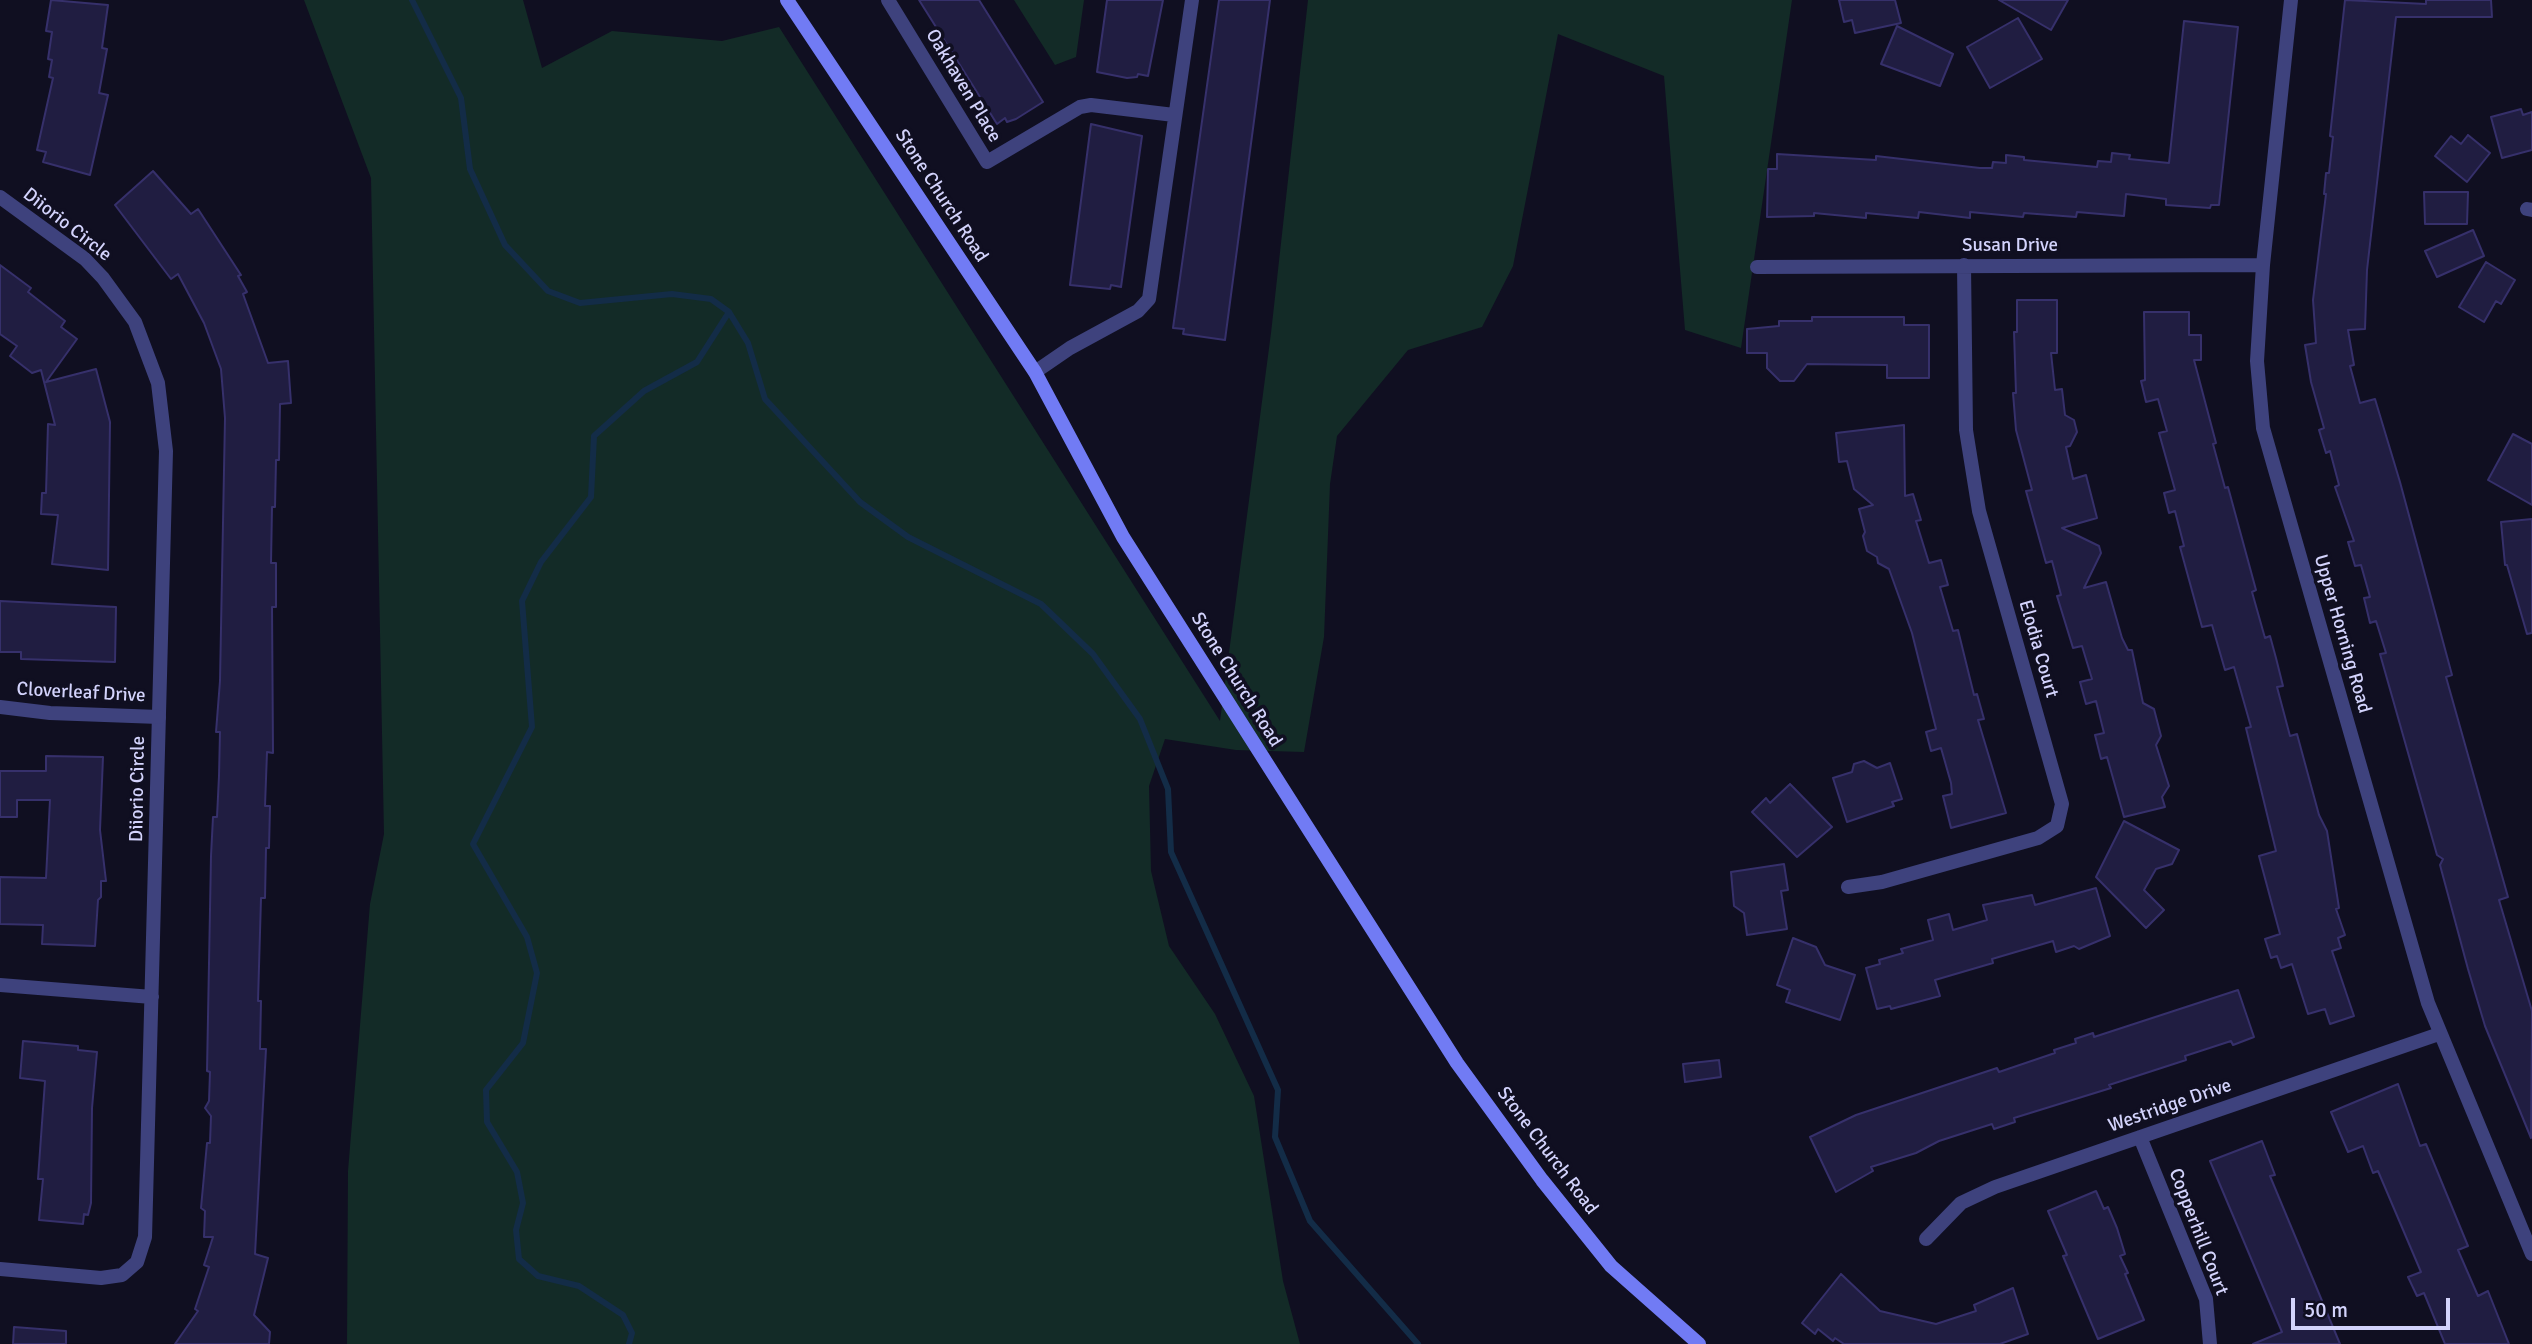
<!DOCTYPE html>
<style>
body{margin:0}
#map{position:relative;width:2532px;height:1344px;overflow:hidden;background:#100f21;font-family:Signika,sans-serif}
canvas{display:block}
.scale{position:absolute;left:2291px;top:1298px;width:159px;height:32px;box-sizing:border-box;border:4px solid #d3d3fc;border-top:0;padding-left:9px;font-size:21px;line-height:24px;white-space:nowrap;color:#d3d3fc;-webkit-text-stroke:5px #100f21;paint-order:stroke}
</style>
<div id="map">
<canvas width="2532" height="1344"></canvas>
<div class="scale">50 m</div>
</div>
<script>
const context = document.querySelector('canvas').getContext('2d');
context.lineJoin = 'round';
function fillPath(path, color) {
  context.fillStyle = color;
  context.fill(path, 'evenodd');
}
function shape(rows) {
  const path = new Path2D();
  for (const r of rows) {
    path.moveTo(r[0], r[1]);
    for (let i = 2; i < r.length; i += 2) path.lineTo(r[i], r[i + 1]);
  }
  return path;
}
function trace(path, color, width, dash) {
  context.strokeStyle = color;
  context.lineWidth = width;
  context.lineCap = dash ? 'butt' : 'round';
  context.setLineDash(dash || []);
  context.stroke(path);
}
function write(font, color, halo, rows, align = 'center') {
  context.font = font + ' Signika,sans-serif';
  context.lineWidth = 7;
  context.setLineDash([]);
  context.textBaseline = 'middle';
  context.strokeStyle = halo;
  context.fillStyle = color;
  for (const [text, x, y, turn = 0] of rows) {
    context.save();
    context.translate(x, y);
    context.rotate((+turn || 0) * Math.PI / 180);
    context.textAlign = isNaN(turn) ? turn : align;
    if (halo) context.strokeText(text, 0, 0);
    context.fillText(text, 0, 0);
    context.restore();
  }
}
fillPath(shape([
 [304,0,523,0,542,68,612,31,722,41,779,27,1220,721,1271,333,1308,0,1792,0,1741,348,1685,330,1664,76,1558,34,1513,266,1482,327,1408,350,1337,436,1330,484,1324,637,1304,752,1236,750,1165,739,1149,786,1151,871,1169,946,1215,1014,1254,1096,1283,1281,1300,1344,347,1344,348,1171,370,904,384,834,371,178],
 [1014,0,1084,0,1076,57,1055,65]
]), '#132b27');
trace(shape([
 [412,0,461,98,470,169,505,245,548,291,580,303,672,294,711,299,729,312,748,343,765,399,860,502,908,537,1041,604,1093,654,1140,719,1168,789,1171,852,1278,1090,1275,1137,1310,1221,1418,1344],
 [629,1344,632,1333,623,1315,579,1286,538,1276,519,1259,516,1230,523,1203,517,1172,487,1122,486,1090,523,1043,537,973,527,937,473,844,532,727,522,601,541,562,591,497,594,436,644,391,697,362,729,312]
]), '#132c47', 6);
const building = shape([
 [51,0,108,5,102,48,107,49,99,93,108,95,90,175,43,162,46,152,37,150,53,78,49,77,52,60,48,59,52,32,46,31,51,0],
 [919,0,979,0,1043,102,1016,119,1007,122,1005,118,997,124,919,0],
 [1107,0,1163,0,1148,76,1138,74,1137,77,1127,78,1097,72,1107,0],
 [1219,0,1270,0,1225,340,1183,334,1184,329,1173,328,1219,0],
 [1839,0,1895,0,1901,23,1855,33,1852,20,1844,22,1839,0],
 [1999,0,2068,0,2051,30,1999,0],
 [2345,0,2426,4,2426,0,2491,0,2492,17,2396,17,2367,270,2365,329,2348,330,2354,365,2350,366,2360,403,2375,399,2400,482,2452,675,2446,677,2508,897,2499,900,2532,1011,2531,1138,2485,1026,2468,969,2440,865,2443,859,2437,855,2380,654,2386,653,2376,621,2370,623,2364,598,2370,597,2361,565,2355,566,2348,542,2354,541,2335,487,2339,485,2330,451,2326,453,2319,430,2324,428,2311,382,2305,345,2316,343,2313,300,2326,194,2324,194,2326,173,2329,173,2333,137,2330,136,2345,0],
 [2018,18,2042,59,1990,88,1967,47,2018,18],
 [2184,21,2238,27,2219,205,2211,205,2210,208,2166,205,2166,199,2126,194,2124,216,2077,212,2076,217,2024,213,2023,217,1970,212,1970,218,1919,212,1918,218,1866,213,1866,218,1814,213,1814,216,1767,217,1768,169,1777,169,1777,154,1876,160,1876,156,1980,168,1992,168,1993,162,2006,163,2006,155,2024,157,2024,160,2097,167,2098,161,2111,162,2112,153,2130,155,2129,159,2169,163,2184,21],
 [1897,26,1953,54,1940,86,1881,64,1897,26],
 [2521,109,2523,115,2532,112,2532,150,2502,158,2491,117,2521,109],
 [1091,124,1142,136,1121,287,1111,285,1110,289,1070,285,1091,124],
 [2468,135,2490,153,2467,182,2435,156,2451,136,2461,144,2468,135],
 [153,171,191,214,198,209,241,275,238,276,247,292,243,294,268,363,288,361,291,403,280,404,279,460,276,460,275,507,272,507,271,563,276,563,276,607,272,607,273,753,267,752,265,806,270,806,269,848,266,848,265,898,261,898,258,1001,261,1001,260,1049,266,1049,255,1254,268,1258,254,1315,270,1332,269,1344,175,1344,198,1311,195,1309,209,1267,204,1265,213,1237,204,1237,205,1211,201,1208,207,1143,210,1143,211,1116,205,1108,209,1101,210,1072,207,1071,211,856,213,817,217,817,219,776,220,732,216,732,220,681,225,418,221,369,204,323,178,274,171,279,115,205,153,171],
 [2424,192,2468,192,2467,224,2425,224,2424,192],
 [2473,230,2484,256,2437,277,2425,251,2473,230],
 [2486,262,2515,280,2501,304,2496,301,2484,322,2459,307,2486,262],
 [0,265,31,288,28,292,65,321,61,327,77,339,46,382,96,369,110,422,108,570,52,564,58,515,41,514,42,493,46,493,48,424,55,425,41,370,32,373,10,356,17,346,0,334,0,265],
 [2017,300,2057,300,2057,353,2051,353,2055,390,2062,389,2065,415,2074,420,2077,432,2070,446,2066,447,2073,479,2086,475,2097,518,2062,528,2099,546,2101,553,2084,588,2106,582,2122,638,2128,650,2132,650,2143,703,2154,709,2161,736,2156,745,2169,786,2162,797,2165,807,2124,817,2107,757,2101,759,2095,735,2104,733,2096,701,2086,704,2080,682,2092,679,2082,646,2073,648,2057,596,2061,595,2052,561,2046,563,2026,491,2032,490,2016,430,2013,393,2016,393,2014,332,2017,332,2017,300],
 [2144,312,2189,312,2189,335,2201,335,2201,360,2194,360,2216,443,2213,444,2225,488,2228,487,2256,590,2252,592,2265,638,2270,636,2276,658,2283,686,2277,687,2290,736,2297,734,2319,815,2327,831,2339,908,2336,909,2345,935,2338,938,2341,948,2332,951,2354,1016,2330,1024,2325,1009,2308,1014,2292,964,2281,968,2277,956,2271,958,2265,939,2280,934,2259,856,2276,851,2246,728,2251,727,2234,667,2225,670,2212,625,2202,627,2180,547,2184,546,2175,511,2169,513,2164,493,2175,490,2159,433,2167,431,2158,399,2146,402,2141,381,2145,380,2144,312],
 [1812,317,1904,317,1904,325,1929,325,1929,378,1887,378,1887,365,1807,364,1794,381,1780,381,1767,368,1767,353,1747,353,1747,329,1779,326,1779,321,1812,321,1812,317],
 [1904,425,1905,496,1913,494,1921,520,1916,521,1929,563,1941,560,1948,585,1940,587,1953,631,1958,630,1974,695,1977,694,1984,719,1978,720,2006,813,1951,828,1943,796,1952,794,1951,783,1941,748,1931,751,1926,732,1936,729,1912,633,1889,569,1878,563,1877,557,1867,551,1863,536,1865,532,1859,509,1873,505,1854,489,1847,461,1839,462,1836,433,1904,425],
 [2513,434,2532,444,2532,505,2488,480,2513,434],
 [2532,519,2532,633,2527,634,2507,565,2505,565,2501,522,2532,519],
 [0,601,116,607,115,662,21,659,21,652,0,652,0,601],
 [46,756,103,757,100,830,106,881,101,881,101,897,98,900,95,946,42,944,43,925,0,924,0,877,46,878,50,800,17,800,17,817,0,817,0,771,46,771,46,756],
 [1864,761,1877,768,1890,763,1902,799,1892,802,1894,806,1847,822,1833,778,1852,772,1854,764,1864,761],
 [1790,784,1832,827,1797,857,1752,812,1766,798,1770,803,1790,784],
 [2124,821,2179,850,2172,864,2156,869,2144,890,2164,910,2146,928,2096,877,2124,821],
 [1784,864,1788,890,1781,891,1787,929,1747,935,1744,913,1734,906,1731,872,1784,864],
 [2096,888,2110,936,2079,949,2074,946,2056,952,2053,941,1992,959,1993,963,1935,980,1940,996,1891,1009,1890,1006,1877,1009,1866,968,1880,964,1879,960,1903,953,1901,949,1933,940,1928,920,1949,914,1953,930,1987,920,1983,905,2032,895,2035,905,2096,888],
 [1793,938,1816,947,1825,965,1855,975,1840,1020,1786,1002,1790,990,1777,985,1793,938],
 [2238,990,2254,1037,2233,1045,2231,1041,2185,1056,2186,1060,2109,1085,2111,1088,2014,1118,2015,1122,1994,1129,1992,1124,1939,1141,1916,1153,1871,1167,1873,1171,1836,1192,1810,1137,1856,1115,1997,1068,1999,1072,2055,1053,2054,1050,2076,1043,2075,1039,2093,1033,2094,1037,2238,990],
 [23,1041,78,1046,78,1050,97,1052,92,1108,91,1203,88,1215,84,1214,83,1224,39,1220,43,1179,38,1179,45,1081,20,1078,23,1041],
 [1719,1060,1721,1077,1685,1082,1683,1064,1719,1060],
 [2398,1084,2420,1146,2426,1144,2468,1246,2458,1250,2478,1296,2488,1291,2509,1344,2445,1344,2424,1293,2417,1296,2408,1277,2421,1272,2378,1171,2373,1173,2363,1146,2348,1152,2331,1112,2398,1084],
 [2262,1141,2275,1175,2270,1176,2340,1344,2253,1344,2282,1332,2210,1161,2262,1141],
 [2096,1191,2104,1209,2108,1207,2117,1228,2125,1254,2120,1256,2128,1273,2125,1274,2144,1320,2098,1339,2063,1256,2067,1255,2048,1211,2096,1191],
 [1841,1274,1880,1311,1936,1324,1976,1311,1974,1305,2013,1288,2028,1334,2000,1344,1844,1344,1835,1338,1833,1341,1818,1329,1815,1334,1802,1323,1841,1274],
 [14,1327,66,1331,66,1344,13,1344,14,1327]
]);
fillPath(building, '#201d41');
trace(building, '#36306b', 2);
trace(shape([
 [888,0,987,162,1080,107,1091,105,1174,115],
 [2291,0,2263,265,2257,361,2263,428,2428,1003,2532,1254],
 [0,197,85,259,103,278,135,322,158,383,166,451,145,1237,137,1262,122,1275,101,1278,0,1269],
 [2527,209,2532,210],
 [1757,267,2263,265],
 [1035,372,1070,348,1138,311,1149,299,1192,0],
 [1848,887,1882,882,2038,838,2057,826,2062,804,1979,511,1966,430,1964,265],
 [0,985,152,997],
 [2140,1137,2206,1299,2210,1344],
 [1926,1239,1961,1203,1995,1187,2439,1034]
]), '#3e427d', 14);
trace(shape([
 [0,707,50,713,159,717]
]), '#3e427d', 14);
trace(shape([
 [787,0,1035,372,1123,537,1457,1063,1542,1180,1611,1266,1699,1344]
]), '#717bf4', 14);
write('19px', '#d3d3fc', '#100f21', [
 ["Oakhaven Place",963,86,59],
 ["Stone Church Road",941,196,57],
 ["Diiorio Circle",67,225,38],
 ["Susan Drive",2010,246],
 ["Upper Horning Road",2342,634,74],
 ["Elodia Court",2038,649,74],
 ["Stone Church Road",1236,680,58],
 ["Cloverleaf Drive",81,693,3],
 ["Diiorio Circle",138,789,-89],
 ["Westridge Drive",2170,1106,-19],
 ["Stone Church Road",1547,1151,53],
 ["Copperhill Court",2198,1232,69]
]);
</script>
